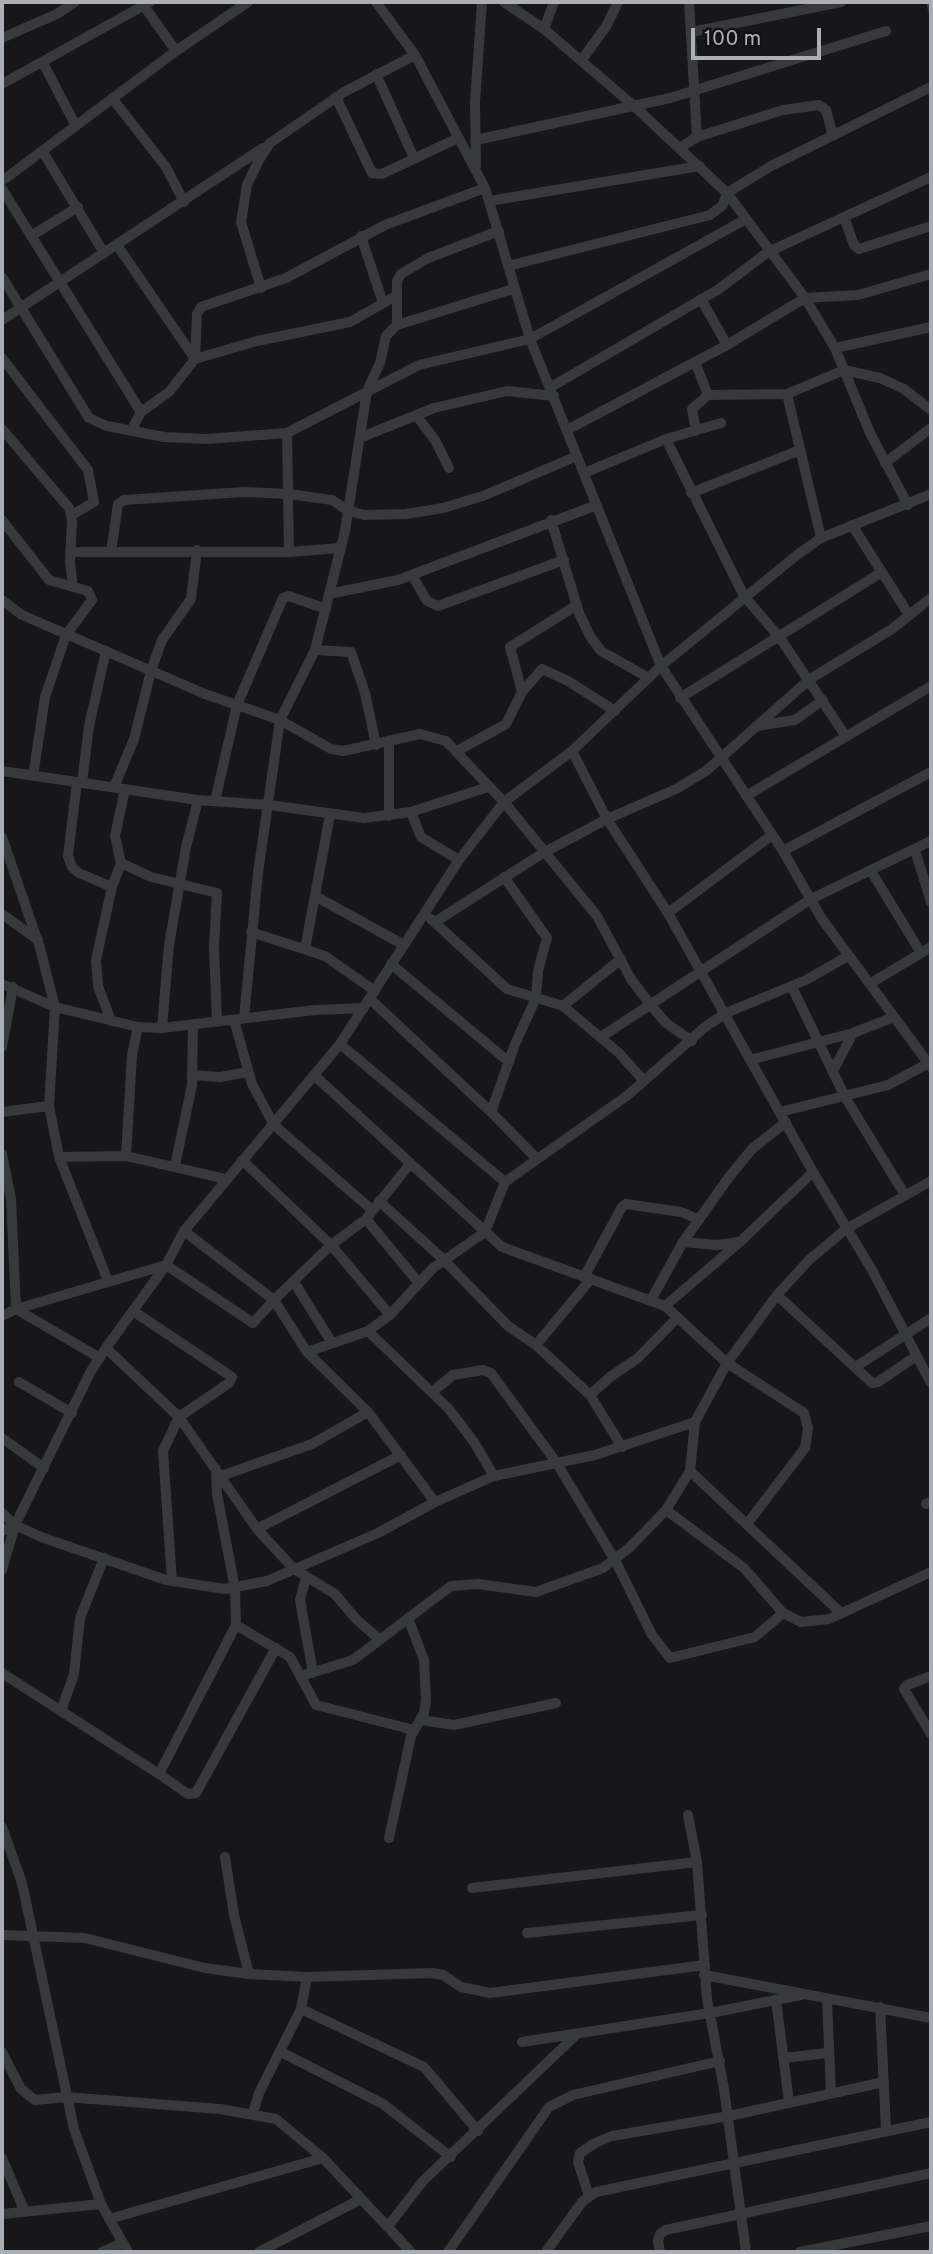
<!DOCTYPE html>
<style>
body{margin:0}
#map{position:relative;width:933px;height:2254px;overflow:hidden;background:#171719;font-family:Overpass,sans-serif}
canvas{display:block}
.frame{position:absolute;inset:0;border:4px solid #aaaeb7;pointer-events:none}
.scale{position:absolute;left:691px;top:28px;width:130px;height:32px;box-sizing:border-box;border:4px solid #aaaeb7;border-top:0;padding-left:9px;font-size:21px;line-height:24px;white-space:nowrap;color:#aaaeb7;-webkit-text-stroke:5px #121214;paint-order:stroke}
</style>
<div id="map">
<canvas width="933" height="2254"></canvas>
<div class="frame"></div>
<div class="scale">100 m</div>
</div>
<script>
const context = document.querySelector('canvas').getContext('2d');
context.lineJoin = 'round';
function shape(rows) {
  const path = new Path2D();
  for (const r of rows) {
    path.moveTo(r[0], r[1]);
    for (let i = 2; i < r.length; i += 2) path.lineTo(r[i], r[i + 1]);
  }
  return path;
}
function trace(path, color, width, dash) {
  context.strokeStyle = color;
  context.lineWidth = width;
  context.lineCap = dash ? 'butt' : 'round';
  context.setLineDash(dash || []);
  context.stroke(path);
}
trace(shape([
 [927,2,931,17]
]), '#30373d', 2.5);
trace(shape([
 [376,2,415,55,485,188,530,339,661,666,783,851,822,919,931,1067],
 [504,2,544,29,634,106,727,193,805,298,835,348,870,433,908,505],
 [689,2,697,137],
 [144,6,176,51],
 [544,29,554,2],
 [692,32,841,2],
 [2,38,57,14,75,2],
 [581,61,607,25,618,2],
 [43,63,76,126],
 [376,74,414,158],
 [2,84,150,2],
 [336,97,372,173,382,174,458,138],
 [112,98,166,167,184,202],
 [476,140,670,98,886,31],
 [680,148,697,137,783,110,819,105,826,110,833,136],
 [43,152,104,253],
 [476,166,475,102,482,2],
 [2,181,176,51,248,2],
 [2,189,141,412,132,429],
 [489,201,700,166],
 [844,217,854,245,859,249,931,226],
 [31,236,78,207],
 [361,236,383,303],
 [117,245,195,359],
 [508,266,710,215,723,205,727,193,771,166,931,87],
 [2,277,89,418,107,426,164,437,207,439,287,433,419,365,530,339,746,219],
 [261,288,241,222,247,185,259,160,270,143,344,92,415,55],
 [701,299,727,345],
 [2,320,263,148],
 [397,325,397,281,401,274,428,258,499,231],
 [835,348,931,327],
 [2,358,88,470,94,502,72,515],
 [195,359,257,341,350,322,396,296],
 [695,362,708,395],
 [551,387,719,289,768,252,931,177],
 [141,412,169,392,195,359,197,314,201,307,286,278,385,225,485,188],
 [416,415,435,440,449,468],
 [2,429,69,508,72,521,70,562,73,587],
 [567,430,727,345,805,298,858,295,931,274],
 [696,431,692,409,708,395,787,394],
 [287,433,289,552],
 [362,437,434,408,507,391,554,396],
 [666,439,721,423],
 [885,463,931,428],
 [584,473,666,439,744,596,780,638,845,735],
 [691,493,800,450],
 [2,520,49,580,88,591,92,600,66,635,45,697,33,776],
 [551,520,579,613,590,636,601,651,649,678],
 [852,525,909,615],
 [821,538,787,394,844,370,880,378,904,389,931,410],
 [70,552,289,552,340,548],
 [111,552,118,504,124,500,244,492,289,494,332,500,347,510,364,515,406,514,443,508,483,496,577,456],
 [412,575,427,601,438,606,564,560],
 [329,594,398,580,597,505],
 [2,600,22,615,205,694,280,720,331,749,343,751,420,734,446,741,504,802,597,916,631,979,649,1003,666,1023,692,1041],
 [315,650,351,652,365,693,376,745],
 [522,692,510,647,577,605],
 [680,698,882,572],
 [756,726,795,720,823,700],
 [389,742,389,816],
 [457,751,506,724,522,692,542,669,568,681,615,711],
 [572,751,607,819,668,913,813,1172,872,1270,931,1383],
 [2,771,198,800,269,805,364,818,411,812,488,787],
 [77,782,68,856,72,867,79,873,112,887],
 [82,783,89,726,106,651],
 [114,787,134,739,151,671,162,640,191,599,197,550],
 [746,796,931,686],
 [215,801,237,705,283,598,289,596,326,609],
 [411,812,421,837,459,860],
 [2,837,40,948,55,1007,49,1106,59,1157,108,1281],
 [915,850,931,902],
 [783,851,931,772],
 [121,863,151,877,217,893,214,947,217,1021],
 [871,871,921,953],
 [315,896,404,945],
 [668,913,772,835],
 [2,914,38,940],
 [431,919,507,989,563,1006,619,1053,644,1081],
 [435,922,543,853,607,819,676,789,706,771,810,679,892,629,931,598],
 [251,932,325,956,375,991],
 [305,949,330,815],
 [391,964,509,1062],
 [871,983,931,947],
 [2,984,55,1007,138,1027,162,1028,315,1010,364,1008],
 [792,987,845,1097,905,1195],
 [370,999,491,1112,536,1158],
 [563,1006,621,959],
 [244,1018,258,873,280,720,315,650,345,531,367,391,380,363,386,336,397,325,513,289],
 [234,1020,252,1084,274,1125,372,1210],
 [111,1021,98,986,96,960,112,887,121,863,115,836,125,789],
 [162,1028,169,945,186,847,198,800],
 [601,1037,811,899,931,841],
 [340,1044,505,1182,485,1232,433,1268,390,1315,368,1331],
 [2,1047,13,987],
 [750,1060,853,1033,894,1017],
 [833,1071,853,1033],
 [192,1075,220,1077,248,1072],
 [315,1076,502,1247,665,1306,727,1363,804,1413,808,1428,805,1448,747,1524],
 [2,1112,49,1106],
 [491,1112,515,1044,536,998,538,971,547,938,504,877],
 [780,1112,888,1085,931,1062],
 [2,1154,11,1199,16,1309,100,1358],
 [126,1156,132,1055,138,1027],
 [59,1157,126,1156,226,1179],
 [242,1160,331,1245,390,1315],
 [175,1166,192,1085,193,1024],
 [505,1182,628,1095,705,1027,726,1013,806,980,848,956],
 [379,1201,444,1260,508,1326,536,1345,590,1395],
 [366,1219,418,1282],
 [184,1231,274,1300,331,1245,366,1219,410,1164],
 [683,1242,717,1245,739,1242],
 [584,1277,622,1207,626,1204,681,1212,698,1219],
 [294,1282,332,1343],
 [777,1295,872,1383,878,1382,915,1357],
 [651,1300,683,1242,729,1177,752,1149,786,1122],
 [665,1306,741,1241,813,1172],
 [133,1311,232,1377,229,1383,179,1417,163,1451,172,1581],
 [2,1316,16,1309,166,1265,253,1323,274,1300,307,1352,368,1331,449,1409,474,1442,494,1476],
 [536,1345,590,1280],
 [106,1348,179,1417,257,1529,294,1569,335,1594,356,1619,380,1640],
 [307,1352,368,1412,435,1502],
 [857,1366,931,1318],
 [19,1382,72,1413],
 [432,1392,453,1375,483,1370,491,1373,556,1462,615,1560,652,1635,670,1658,755,1637,783,1613],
 [2,1438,44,1468],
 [622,1447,590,1395,610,1377,638,1358,677,1318],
 [690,1471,841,1613],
 [221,1476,312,1444,368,1412],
 [926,1504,931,1502],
 [666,1510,744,1568,783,1613,801,1622,829,1619,931,1572],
 [2,1513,15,1525,41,1537,166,1580,225,1589,267,1581,378,1533,435,1502,494,1476,595,1455,695,1422,727,1363,777,1295,809,1260,846,1229,931,1181],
 [257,1529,401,1455],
 [2,1531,15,1525],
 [2,1570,15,1525,91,1371,106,1348,166,1265,184,1231,340,1044,459,860,504,802,572,751,661,666,797,555,821,538,931,494],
 [306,1578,300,1600,313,1673],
 [236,1625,290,1657,316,1705,414,1730],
 [2,1673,159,1774,236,1625,235,1589,217,1494,216,1469],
 [301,1676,353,1660,451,1586,478,1584,536,1592,603,1568,629,1548,666,1510,690,1471,695,1422],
 [931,1676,907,1685,904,1689,931,1734],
 [61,1711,74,1674,80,1618,104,1558],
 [421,1720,454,1725,556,1703],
 [159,1774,188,1794,196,1793,276,1648],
 [688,1815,697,1862,707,1999,724,2089,746,2252],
 [2,1827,22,1883,74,2129,101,2204,128,2252],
 [389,1838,411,1736,424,1713,426,1700,424,1660,408,1618],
 [225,1857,234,1915,249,1974],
 [472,1888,697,1862],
 [527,1933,702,1915],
 [2,1935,85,1938,205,1968,249,1974,307,1977,432,1973,443,1975,461,1987,490,1993,705,1965],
 [704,1975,931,2018],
 [776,2000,789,2102],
 [827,2000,831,2093],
 [880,2007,886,2129],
 [301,2009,424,2067,478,2131],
 [522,2042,710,2013,801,1995],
 [2,2052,21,2089,35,2100,66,2097,220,2109,276,2119,323,2158,411,2252],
 [281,2052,383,2104,451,2157],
 [783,2058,828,2053],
 [253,2113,259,2093,301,2009,307,1977],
 [2,2158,25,2212],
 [589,2196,578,2162,580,2153,595,2143,612,2136,729,2116,884,2082],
 [2,2214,101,2204],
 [109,2219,323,2158],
 [389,2225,423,2181,577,2034],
 [102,2252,122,2243],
 [259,2252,361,2199],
 [448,2252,549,2107,573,2095,720,2061],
 [546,2252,582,2202,596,2192,931,2122],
 [660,2252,658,2241,660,2234,666,2230,931,2173],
 [800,2252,931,2226]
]), '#38393d', 10);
</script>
